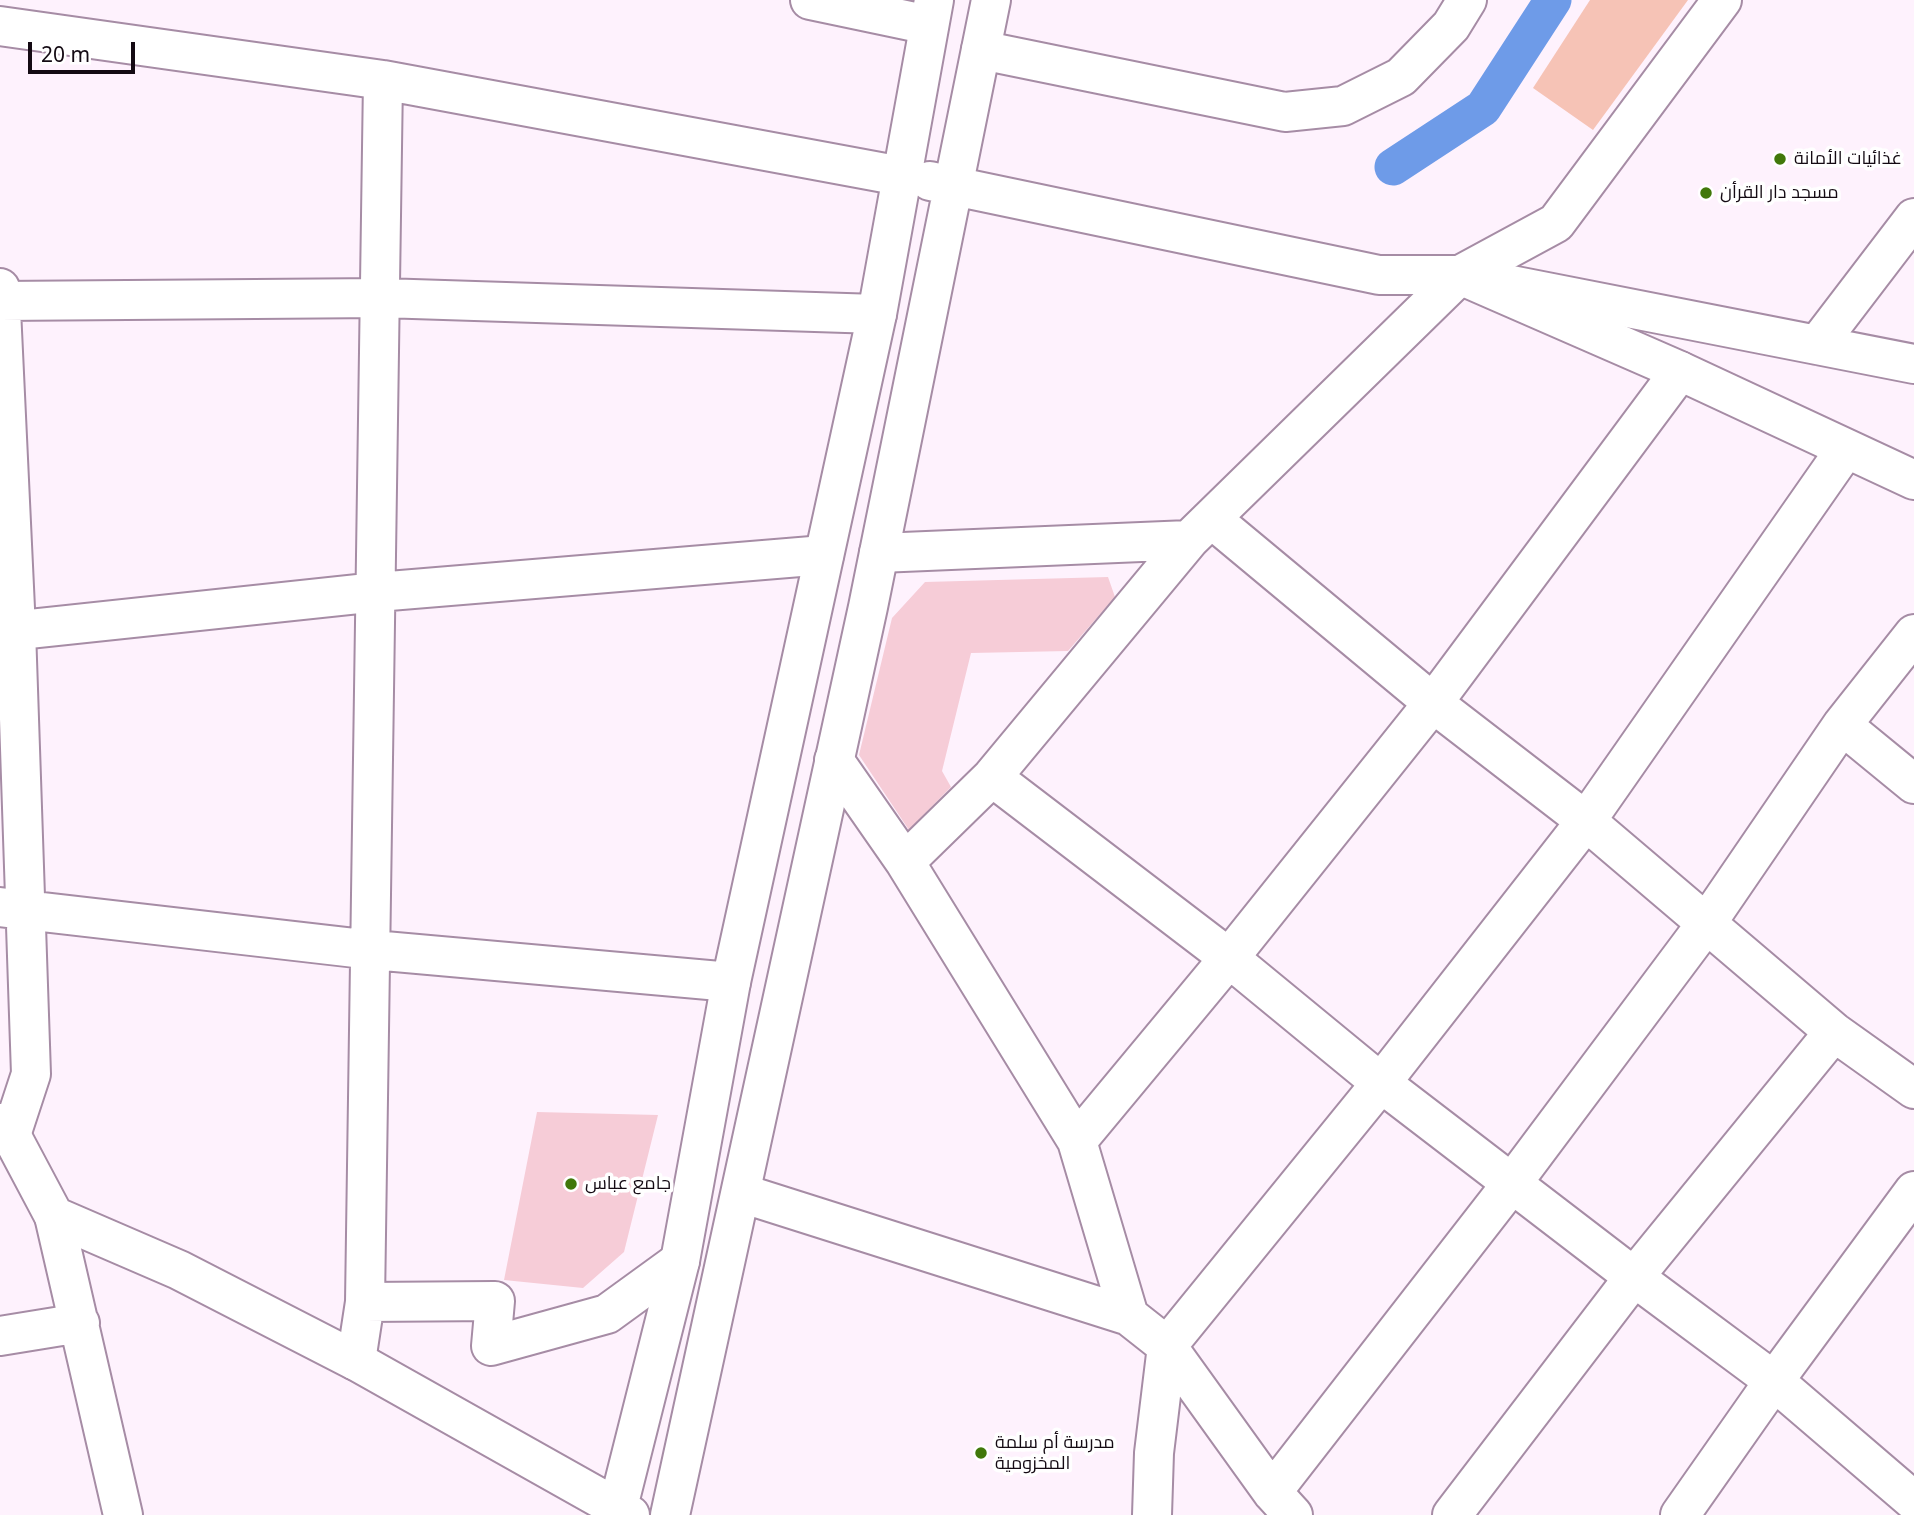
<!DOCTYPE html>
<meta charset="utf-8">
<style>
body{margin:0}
#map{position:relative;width:1914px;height:1515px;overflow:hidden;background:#fef2fd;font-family:"Noto Sans",sans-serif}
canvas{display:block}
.scale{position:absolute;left:28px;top:42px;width:107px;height:32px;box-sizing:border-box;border:4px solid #140a13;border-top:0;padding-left:9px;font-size:21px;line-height:24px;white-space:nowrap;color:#140a13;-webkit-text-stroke:5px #fff;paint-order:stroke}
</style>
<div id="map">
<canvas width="1914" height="1515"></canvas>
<div class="scale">20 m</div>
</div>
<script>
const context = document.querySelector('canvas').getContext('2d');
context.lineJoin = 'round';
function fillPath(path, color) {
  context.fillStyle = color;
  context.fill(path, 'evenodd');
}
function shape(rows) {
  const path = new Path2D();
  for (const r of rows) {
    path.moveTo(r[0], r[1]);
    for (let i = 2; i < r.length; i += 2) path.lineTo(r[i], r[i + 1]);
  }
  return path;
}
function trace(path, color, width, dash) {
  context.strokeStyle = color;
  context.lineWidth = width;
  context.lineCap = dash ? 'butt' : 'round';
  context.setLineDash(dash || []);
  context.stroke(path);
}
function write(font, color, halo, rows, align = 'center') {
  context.font = font + ' "Noto Sans",Cairo,sans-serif';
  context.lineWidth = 7;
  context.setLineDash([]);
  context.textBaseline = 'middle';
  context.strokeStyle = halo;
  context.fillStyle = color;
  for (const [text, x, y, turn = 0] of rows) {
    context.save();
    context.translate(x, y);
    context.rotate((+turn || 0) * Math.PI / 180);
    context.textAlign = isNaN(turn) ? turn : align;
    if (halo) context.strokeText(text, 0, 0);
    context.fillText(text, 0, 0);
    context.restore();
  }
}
fillPath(shape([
 [1590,0,1688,0,1593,130,1533,88]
]), '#f6c3b6');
trace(shape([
 [1393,167,1483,108,1553,0]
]), '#6e9be8', 37);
fillPath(shape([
 [1108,577,1115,597,1068,651,971,653,942,771,951,787,909,830,859,755,892,618,925,582],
 [537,1112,658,1115,624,1252,583,1288,504,1280]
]), '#f6ccd7');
const street = shape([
 [810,0,929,25],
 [0,26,383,80,901,176],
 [981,50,1285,112,1343,106,1401,77,1451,26,1467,0],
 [0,288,16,630,31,1074,11,1135],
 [0,301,382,298,877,314],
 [1817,345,1914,218],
 [1213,520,1433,703,1586,821,1834,1032,1914,1089],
 [879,553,1189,540],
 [0,632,377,592,824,555],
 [1842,725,1914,784],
 [834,760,905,862,1077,1141,1129,1316,1167,1346,1272,1492,1293,1515],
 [992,777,1229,958,1381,1083,1634,1277,1774,1381,1914,1501],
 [905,862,992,777,1189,540,1460,275,1914,364],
 [0,907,373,950,731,982],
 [1077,1141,1229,958,1433,703,1680,371],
 [741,1193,1129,1316],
 [54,1216,123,1515],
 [365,1302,495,1301,491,1346,607,1314,680,1261],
 [0,1336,80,1323],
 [356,1361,365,1302,383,80],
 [1272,1492,1513,1182,1706,924,1842,725,1914,634],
 [1152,1515,1154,1453,1167,1346,1381,1083,1586,821,1845,450],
 [1452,1515,1634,1277,1834,1032],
 [1680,1515,1774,1381,1914,1191]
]);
const secondary = shape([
 [930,181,1379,275,1460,275,1680,371,1914,480],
 [1460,275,1556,223,1722,0],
 [0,1123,11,1135,54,1216,179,1270,356,1361,630,1515],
 [616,1515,680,1261,731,982,877,314,934,0],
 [670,1515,868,607,991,0]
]);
trace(street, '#a68ca5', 42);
trace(secondary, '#a68ca5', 42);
trace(street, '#fff', 38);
trace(secondary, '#fff', 38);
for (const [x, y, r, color] of [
 [1780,159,7,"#41780a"],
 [1706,193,7,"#41780a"],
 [571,1184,7,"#41780a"],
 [981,1453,7,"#41780a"]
]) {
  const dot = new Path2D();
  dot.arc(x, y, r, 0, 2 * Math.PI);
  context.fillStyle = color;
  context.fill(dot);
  trace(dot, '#fff', 2.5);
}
write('18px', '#140a13', '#fff', [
 ["غذائيات الأمانة",1794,159],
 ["مسجد دار القرأن",1720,193],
 ["جامع عباس",585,1184],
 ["مدرسة أم سلمة",995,1443],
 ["المخزومية",995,1464]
], 'left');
</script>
